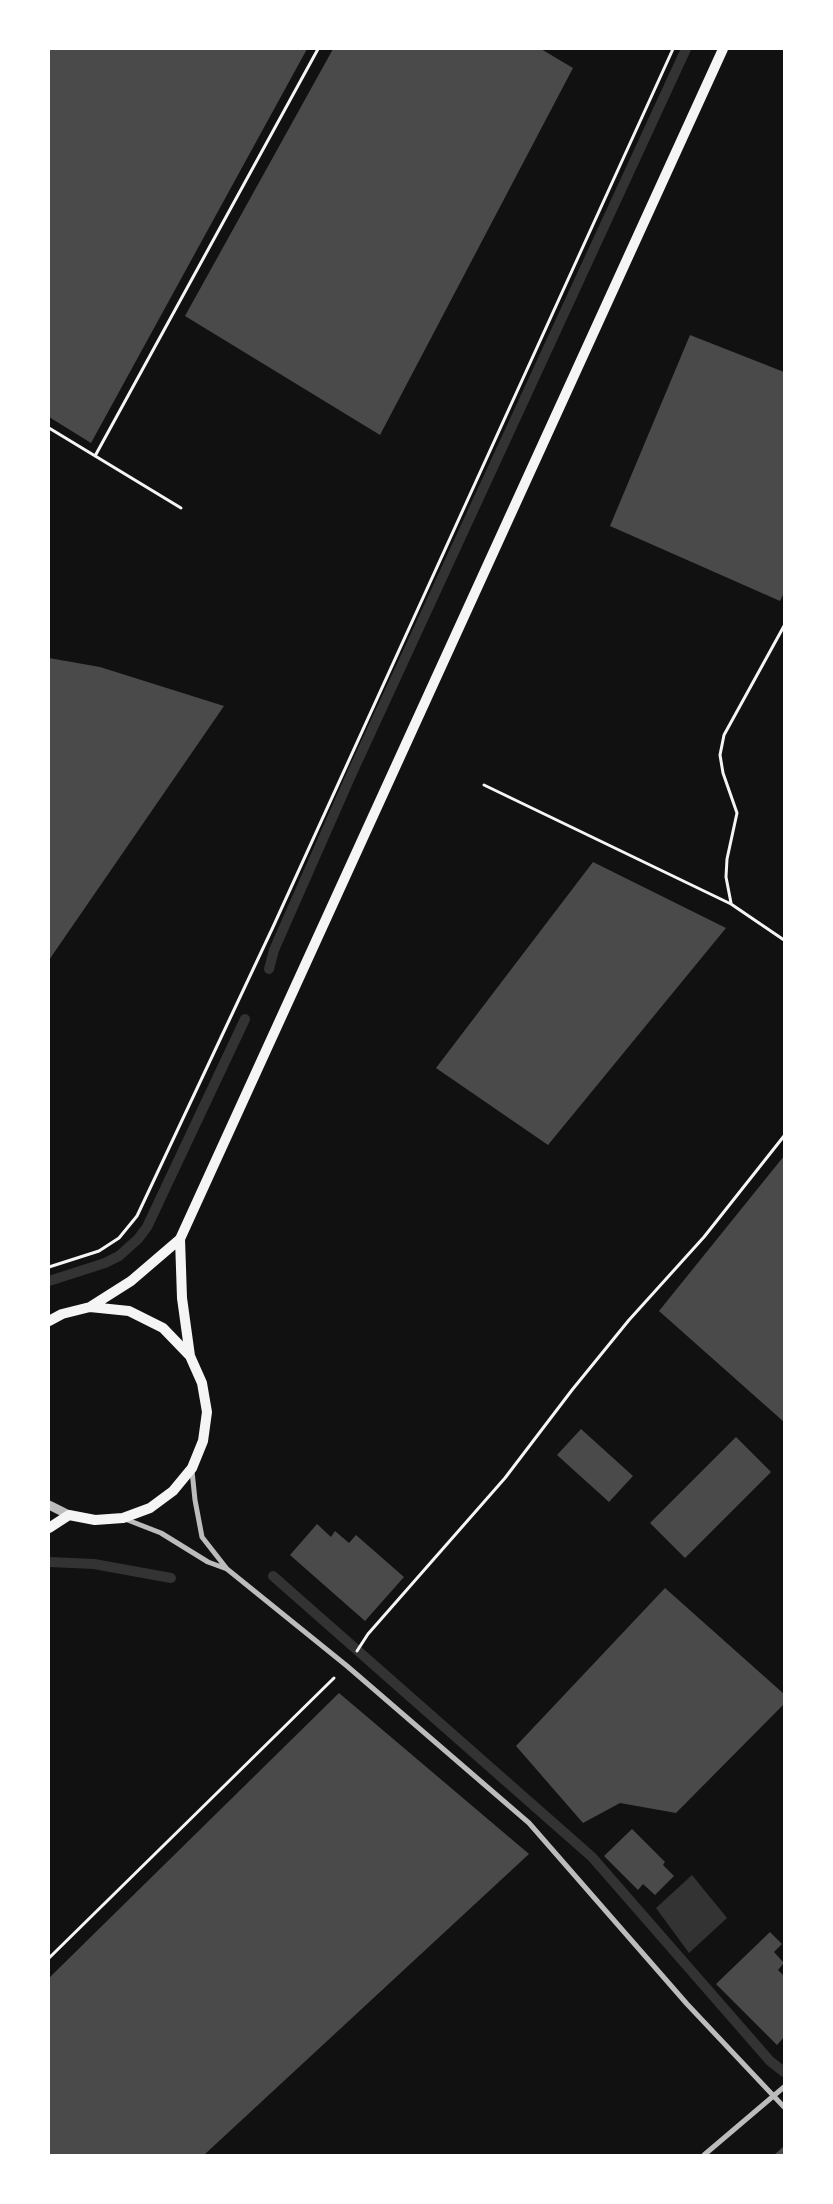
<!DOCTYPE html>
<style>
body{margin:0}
#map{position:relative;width:833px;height:2204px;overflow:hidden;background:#111;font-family:Barlow,sans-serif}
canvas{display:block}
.frame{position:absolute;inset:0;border:50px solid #fff;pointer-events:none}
</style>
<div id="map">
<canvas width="833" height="2204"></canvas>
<div class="frame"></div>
</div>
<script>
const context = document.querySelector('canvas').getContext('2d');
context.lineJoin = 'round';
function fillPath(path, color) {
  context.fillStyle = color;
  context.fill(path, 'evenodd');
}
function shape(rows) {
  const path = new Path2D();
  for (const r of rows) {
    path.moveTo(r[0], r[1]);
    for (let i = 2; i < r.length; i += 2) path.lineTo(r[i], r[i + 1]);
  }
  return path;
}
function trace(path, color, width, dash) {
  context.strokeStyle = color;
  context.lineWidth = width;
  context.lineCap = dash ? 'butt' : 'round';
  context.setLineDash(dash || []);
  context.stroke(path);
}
fillPath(shape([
 [692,1875,727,1918,689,1953,656,1908]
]), '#333');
trace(shape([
 [269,969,274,950,352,773,686,49],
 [49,1281,105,1263,119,1256,138,1239,147,1227,245,1019],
 [49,1562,94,1564,171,1578],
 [273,1576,592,1857,770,2061,784,2072]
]), '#333', 10);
fillPath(shape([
 [49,49,307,49,91,443,49,417],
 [333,49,541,49,573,68,380,435,185,316],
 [690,335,784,372,784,593,780,601,610,526],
 [49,658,100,667,224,706,49,960],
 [593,862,726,928,548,1145,436,1068],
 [784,1156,784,1422,659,1311],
 [581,1429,633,1476,609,1502,557,1455],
 [736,1437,771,1472,685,1558,650,1523],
 [317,1524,331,1537,335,1531,349,1543,356,1535,404,1577,365,1621,290,1555],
 [665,1588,784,1694,784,1704,676,1813,620,1803,583,1823,516,1746],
 [339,1693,529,1854,204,2155,49,2155,49,1978],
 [632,1829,665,1862,663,1865,674,1876,655,1895,643,1884,638,1890,604,1856],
 [770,1932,782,1944,774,1952,784,1963,778,1970,784,1976,784,2037,777,2045,716,1984],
 [784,2146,784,2155,774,2155]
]), '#4a4a4a');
trace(shape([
 [49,428,181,508],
 [95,456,318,49],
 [484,785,731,904,784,940],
 [731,903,726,877,727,859,737,813,723,773,720,755,724,735,784,626],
 [49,1267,99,1251,119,1238,137,1216,273,927,673,49],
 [357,1651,368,1634,505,1478,572,1390,629,1320,704,1237,784,1136],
 [49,1958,334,1678]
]), '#f5f5f5', 3);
trace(shape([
 [192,1471,195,1500,202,1537,227,1569,347,1666,529,1823,687,2004,784,2107],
 [125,1519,161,1533,208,1562,227,1569],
 [704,2155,784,2087]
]), '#bcbcbc', 5);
trace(shape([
 [49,1505,69,1515]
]), '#bcbcbc', 9);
trace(shape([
 [90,1307,129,1311,163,1328,190,1356],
 [49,1321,62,1314,90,1307,131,1281,180,1239,723,49],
 [49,1528,69,1515,95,1520,123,1518,150,1508,173,1491,192,1468,203,1441,207,1412,202,1383,190,1356,182,1298,180,1239]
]), '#f5f5f5', 10);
</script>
